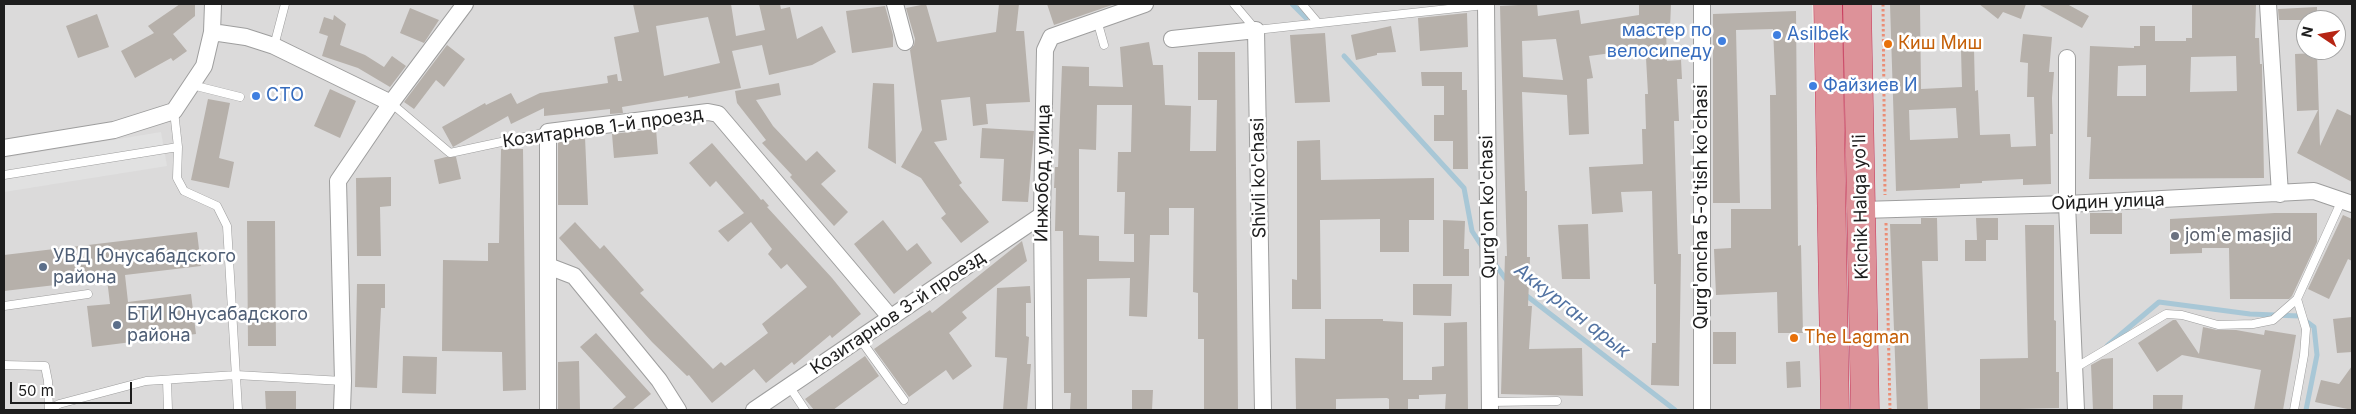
<!DOCTYPE html>
<meta charset="utf-8">
<style>
body{margin:0}
#map{position:relative;width:2356px;height:414px;overflow:hidden;background:#edebe4;font-family:Inter,sans-serif}
canvas{display:block}
.frame{position:absolute;inset:0;border:5px solid #1d1d1d;pointer-events:none}
.north{position:absolute;left:2296px;top:10px;width:50px;height:50px;box-sizing:border-box;background:#fff;border:1px solid #a5a5a5;border-radius:50%;rotate:282deg;font-size:14px;font-weight:700;line-height:20px;text-align:center;color:#1d1d1d}
.north::after{content:'';display:block;margin:auto;width:18px;height:22px;background:#b62514;clip-path:polygon(50% 0,100% 100%,50% 72%,0 100%)}
.scale{position:absolute;left:10px;top:382px;width:122px;height:22px;box-sizing:border-box;border:2px solid #1d1d1d;border-top:0;padding-left:6px;font-size:15px;line-height:18px;white-space:nowrap;color:#1d1d1d;-webkit-text-stroke:4px #fff;paint-order:stroke}
</style>
<div id="map">
<canvas width="2356" height="414"></canvas>
<div class="frame"></div>
<div class="north">N</div>
<div class="scale">50 m</div>
</div>
<script>
const context = document.querySelector('canvas').getContext('2d');
context.lineJoin = 'round';
function fillPath(path, color) {
  context.fillStyle = color;
  context.fill(path, 'evenodd');
}
function shape(rows) {
  const path = new Path2D();
  for (const r of rows) {
    path.moveTo(r[0], r[1]);
    for (let i = 2; i < r.length; i += 2) path.lineTo(r[i], r[i + 1]);
  }
  return path;
}
function trace(path, color, width, dash) {
  context.strokeStyle = color;
  context.lineWidth = width;
  context.lineCap = dash ? 'butt' : 'round';
  context.setLineDash(dash || []);
  context.stroke(path);
}
function write(font, color, halo, rows, align = 'center') {
  context.font = font + ' Inter,sans-serif';
  context.lineWidth = 5;
  context.setLineDash([]);
  context.textBaseline = 'middle';
  context.strokeStyle = halo;
  context.fillStyle = color;
  for (const [text, x, y, turn = 0] of rows) {
    context.save();
    context.translate(x, y);
    context.rotate((+turn || 0) * Math.PI / 180);
    context.textAlign = isNaN(turn) ? turn : align;
    if (halo) context.strokeText(text, 0, 0);
    context.fillText(text, 0, 0);
    context.restore();
  }
}
fillPath(shape([
 [4,4,1812,4,1818,214,1862,212,1857,4,2352,4,2352,410,4,410],
 [2306,20,2336,20,2336,50,2306,50]
]), '#dbdada');
fillPath(shape([
 [161,132,167,166,4,192,4,158]
]), '#e1e1e1');
trace(shape([
 [1292,4,1306,18],
 [1344,56,1464,188,1472,231,1483,248],
 [1494,263,1508,282],
 [1523,293,1675,410],
 [2107,346,2159,302,2250,314,2299,316,2314,327,2317,355,2306,410]
]), '#a8c7d6', 5);
fillPath(shape([
 [180,4,195,4,195,16,173,34,187,51,173,61,171,58,135,78,121,51,154,33,148,26],
 [633,4,731,4,736,36,765,30,759,4,780,4,781,9,790,7,797,39,822,26,836,52,812,65,769,75,762,45,732,51,741,88,688,98,688,96,622,107,623,113,610,114,610,109,544,116,544,108,511,124,508,116,453,147,442,127,485,103,486,105,511,93,517,104,540,93,608,83,607,76,617,74,618,81,622,81,614,37,639,32],
 [708,17,720,63,664,76,656,26],
 [926,4,937,42,996,32,999,4,1019,4,1016,31,1024,31,1030,102,986,104,988,124,973,126,970,97,941,100,947,140,934,142,962,183,959,185,989,222,961,243,941,218,946,214,921,178,901,167,922,130,910,50,914,45,915,39,906,8],
 [1047,4,1112,4,1112,5,1054,25],
 [1537,4,1538,16,1579,10,1581,24,1639,15,1639,4,1671,4,1670,28,1666,28,1667,61,1681,60,1682,79,1677,79,1679,121,1674,121,1678,254,1681,254,1679,386,1651,385,1652,343,1656,343,1656,284,1654,284,1652,191,1621,192,1623,212,1592,214,1589,167,1643,164,1642,129,1646,129,1645,94,1648,94,1646,58,1642,58,1642,49,1589,56,1593,78,1587,79,1589,134,1569,135,1567,95,1522,92,1525,191,1527,191,1527,257,1530,257,1528,306,1532,306,1529,349,1582,348,1583,396,1501,394,1505,256,1507,256,1500,6],
 [1556,39,1563,80,1523,77,1522,41],
 [1890,4,1920,4,1921,89,1962,87,1961,50,1974,49,1975,91,1978,90,1980,135,2010,134,2011,147,2036,146,2034,97,2027,97,2028,63,2020,62,2023,34,2052,37,2049,72,2054,72,2052,98,2053,134,2050,134,2051,184,2023,185,2023,179,1982,181,1982,183,1960,184,1960,188,1896,191],
 [1956,108,1958,138,1910,140,1909,110],
 [1979,4,2026,4,2021,19,2003,12,1998,19],
 [2038,4,2067,4,2089,16,2082,28],
 [2256,4,2255,38,2259,38,2260,64,2262,64,2262,69,2264,178,2089,179,2091,137,2087,137,2090,46,2134,48,2134,46,2140,46,2140,26,2155,26,2155,41,2186,41,2186,38,2192,38,2192,5],
 [2236,56,2237,91,2190,92,2191,57],
 [2146,65,2146,96,2117,96,2118,66],
 [885,6,893,35,893,47,852,53,846,11],
 [2317,7,2317,20,2279,20,2278,9],
 [410,8,439,20,424,43,400,33],
 [1796,11,1798,246,1801,245,1803,333,1778,333,1777,292,1716,295,1714,249,1731,248,1731,209,1771,209,1770,95,1776,95,1773,29,1736,30,1740,203,1713,203,1713,14],
 [1467,13,1468,47,1420,51,1418,18],
 [97,14,109,47,78,58,66,26],
 [334,15,346,24,340,45,365,55,384,67,392,56,406,66,390,87,358,68,322,56,328,36,319,33,324,17,333,20],
 [1391,26,1396,52,1377,53,1377,55,1356,60,1351,35],
 [1325,33,1330,102,1295,103,1290,35],
 [1149,42,1153,65,1163,65,1165,105,1191,106,1190,151,1216,151,1217,100,1198,100,1198,52,1235,52,1238,410,1204,410,1204,339,1198,339,1198,293,1193,292,1194,208,1169,208,1169,235,1150,235,1147,317,1129,316,1130,278,1087,279,1087,410,1070,410,1071,393,1064,393,1063,231,1055,231,1056,188,1054,188,1055,167,1058,167,1062,66,1089,67,1089,86,1123,87,1120,47],
 [1097,105,1132,105,1131,152,1118,152,1117,192,1125,192,1124,234,1134,234,1134,262,1099,261,1099,236,1079,235,1079,149,1096,150],
 [447,45,465,59,444,87,436,80,414,109,404,102],
 [2317,53,2320,146,2337,109,2352,116,2352,182,2297,153,2318,110,2297,111,2295,54],
 [1421,72,1462,72,1462,90,1467,90,1468,169,1453,169,1453,141,1434,141,1434,115,1444,115,1444,86,1422,86],
 [779,83,781,95,756,100,773,126,806,161,817,151,836,171,821,184,848,212,834,226,790,177,792,175,762,143,766,140,737,103,735,91],
 [873,83,894,84,896,164,868,148],
 [330,89,356,101,340,138,314,126],
 [208,99,230,103,219,158,234,162,229,188,191,180],
 [982,128,1034,131,1028,202,1002,201,1004,159,980,158],
 [656,129,658,154,614,158,612,134],
 [585,137,588,205,558,205,558,141],
 [1320,140,1321,180,1434,178,1434,220,1409,220,1409,252,1380,252,1380,219,1320,220,1321,309,1292,309,1292,279,1297,280,1297,141],
 [712,143,757,195,761,200,763,199,769,206,767,207,832,278,861,314,832,338,830,335,794,365,792,362,766,383,754,369,712,403,689,375,687,376,652,342,559,238,575,222,600,249,604,245,644,290,640,293,713,369,721,362,725,366,768,333,762,324,807,287,787,264,781,269,768,254,772,249,751,222,728,242,718,231,744,213,716,181,710,187,689,163],
 [501,149,523,149,526,390,503,391,502,352,442,351,443,260,488,261,488,243,499,243],
 [446,157,456,157,461,179,439,184,434,160],
 [391,177,391,206,380,207,381,256,357,256,356,178],
 [2090,213,2122,213,2122,234,2090,234],
 [2275,213,2317,213,2317,242,2292,296,2289,299,2230,299,2229,248,2202,248,2202,253,2170,254,2170,219],
 [2343,215,2352,219,2352,261,2348,259,2329,299,2308,289],
 [1921,218,1937,218,1938,261,1922,261,1928,410,1897,410,1890,224,1921,224],
 [1976,218,1998,218,1998,240,1986,240,1986,261,1965,261,1965,240,1977,240],
 [883,220,907,251,917,243,932,263,894,294,854,244],
 [1443,220,1465,221,1464,249,1469,249,1469,276,1443,276],
 [247,221,275,221,276,346,248,346],
 [1588,224,1590,279,1562,279,1558,225],
 [2025,225,2054,225,2054,320,2056,321,2056,372,2059,372,2059,408,1980,410,1980,359,2028,358],
 [197,232,201,266,125,275,128,302,191,294,196,334,92,347,87,306,110,304,107,279,4,291,4,255],
 [1022,241,1027,261,962,312,967,318,949,333,972,366,953,380,946,370,909,397,874,349,930,310,932,313],
 [357,284,385,284,385,308,381,308,377,388,355,387],
 [1413,284,1452,284,1451,316,1413,315],
 [1030,286,1031,303,1026,303,1026,336,1029,337,1027,364,1031,364,1027,410,1003,410,1007,358,995,357,997,288],
 [2352,317,2352,352,2337,353,2333,319],
 [1325,319,1383,319,1383,321,1403,322,1403,380,1432,380,1432,367,1444,366,1444,323,1467,322,1468,410,1445,410,1446,394,1419,395,1419,399,1408,399,1408,410,1389,410,1389,399,1387,398,1336,399,1336,410,1296,410,1295,358,1325,359],
 [2173,320,2176,320,2199,354,2203,327,2217,330,2236,330,2264,335,2265,330,2296,335,2283,410,2254,410,2261,370,2182,355,2157,372,2138,343],
 [1713,332,1736,332,1736,364,1713,364],
 [596,333,651,394,632,410,611,410,626,397,580,347],
 [403,356,437,357,436,394,402,393],
 [865,356,879,376,833,410,814,410,805,399],
 [2113,358,2113,410,2093,410,2091,365,2102,359],
 [579,361,580,410,558,410,558,362],
 [1800,361,1801,387,1787,388,1786,362],
 [2352,366,2352,410,2315,402,2321,380,2339,384],
 [1132,390,1153,390,1152,410,1132,410],
 [265,391,296,391,296,410,266,410],
 [2153,395,2183,395,2182,410,2153,410]
]), '#b6b0aa');
const lane = shape([
 [1234,4,1256,30,1485,5],
 [1302,4,1318,23],
 [1097,20,1104,45],
 [274,46,285,4],
 [192,85,240,97],
 [391,103,450,153,548,132],
 [174,111,178,147,177,178,184,191,217,206,227,226,238,410],
 [4,175,178,147],
 [4,306,88,294],
 [860,339,904,400],
 [4,365,45,366,48,381,49,410],
 [2075,368,2166,314,2182,315,2218,325,2253,324,2273,320,2297,299,2342,200],
 [167,380,168,410],
 [789,386,805,410],
 [1490,402,1557,401],
 [49,410,59,404,146,381,236,375,343,381],
 [2294,410,2304,355,2306,329,2297,299]
]);
const street = shape([
 [895,4,905,42],
 [1486,4,1490,410],
 [1702,4,1702,410],
 [2268,4,2280,194],
 [212,32,246,37,274,46,391,103],
 [1172,39,1256,30,1263,410],
 [2067,58,2067,204,2076,410],
 [4,148,114,130,174,111,204,66,212,32,213,4],
 [1862,210,2067,204,2314,191,2352,204],
 [548,266,574,276,659,380,678,410],
 [342,410,343,381,338,181,391,103,465,4],
 [548,410,548,132,708,112,718,114,891,318],
 [754,410,1042,215],
 [1044,410,1042,215,1045,50,1051,37,1145,4]
]);
const highway = shape([
 [1828,4,1835,410],
 [1857,4,1865,410]
]);
trace(lane, '#9e9e9e', 9);
trace(street, '#9e9e9e', 18);
trace(highway, '#c63558', 29);
trace(shape([
 [1883,4,1885,195],
 [1886,223,1890,410]
]), '#eb8e76', 3, [2.5, 2.5]);
trace(lane, '#fff', 8);
trace(street, '#fff', 16);
trace(highway, '#dd9299', 28);
for (const [x, y, r, color] of [
 [1777,35,5,"#3f7fe0"],
 [1722,41,5,"#3f7fe0"],
 [1888,44,5,"#e8710a"],
 [1813,86,5,"#3f7fe0"],
 [256,96,5,"#3f7fe0"],
 [2175,236,5,"#6b7280"],
 [43,267,5,"#5c6f8a"],
 [117,325,5,"#5c6f8a"],
 [1794,338,5,"#e8710a"]
]) {
  const dot = new Path2D();
  dot.arc(x, y, r, 0, 2 * Math.PI);
  context.fillStyle = color;
  context.fill(dot);
  trace(dot, '#fff', 2);
}
write('18px', '#366cbe', '#fff', [
 ["мастер по",1712,31,"right"],
 ["велосипеду",1712,52,"right"],
 ["Asilbek",1787,35],
 ["Файзиев И",1823,86],
 ["СТО",266,96]
], 'left');
write('18px', '#c56008', '#fff', [
 ["Киш Миш",1898,44],
 ["The Lagman",1804,338]
], 'left');
write('18px', '#1d1d1d', '#fff', [
 ["Козитарнов 1-й проезд",603,128,-8],
 ["Инжобод улица",1043,173,-89],
 ["Shivli ko'chasi",1259,178,-91],
 ["Ойдин улица",2108,202,-2],
 ["Qurg'on ko'chasi",1488,207,-91],
 ["Qurg'oncha 5-o'tish ko'chasi",1702,207,-90],
 ["Kichik Halqa yo'li",1861,207,-91],
 ["Козитарнов 3-й проезд",898,313,-34]
]);
write('18px', '#5b616d', '#fff', [
 ["jom'e masjid",2185,236]
], 'left');
write('18px', '#4e5e75', '#fff', [
 ["УВД Юнусабадского",53,257],
 ["района",53,278],
 ["БТИ Юнусабадского",127,315],
 ["района",127,336]
], 'left');
write('italic 19px', '#5373a2', '#fff', [
 ["Аккурган арык",1572,311,38]
]);
</script>
